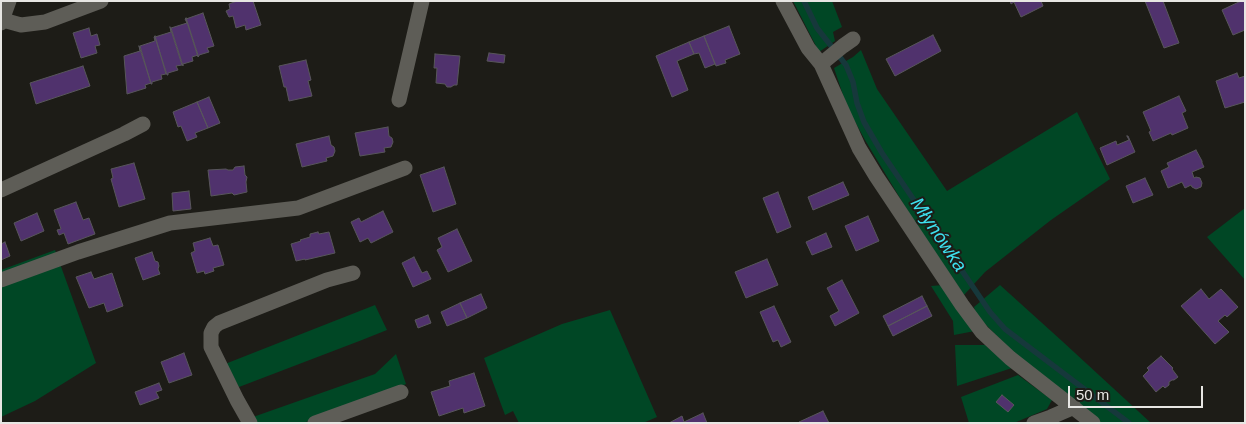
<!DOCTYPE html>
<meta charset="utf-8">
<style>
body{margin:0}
#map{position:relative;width:1246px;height:424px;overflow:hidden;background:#1d1c17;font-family:Helvetica,sans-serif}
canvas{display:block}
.frame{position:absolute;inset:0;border:2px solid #e7e6e3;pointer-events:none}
.scale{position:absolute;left:1068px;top:386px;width:135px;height:22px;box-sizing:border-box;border:2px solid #e7e6e3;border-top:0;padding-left:6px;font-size:15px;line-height:18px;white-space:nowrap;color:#e7e6e3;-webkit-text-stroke:4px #1d1c17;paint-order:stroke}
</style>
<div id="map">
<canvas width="1246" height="424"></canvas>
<div class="frame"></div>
<div class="scale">50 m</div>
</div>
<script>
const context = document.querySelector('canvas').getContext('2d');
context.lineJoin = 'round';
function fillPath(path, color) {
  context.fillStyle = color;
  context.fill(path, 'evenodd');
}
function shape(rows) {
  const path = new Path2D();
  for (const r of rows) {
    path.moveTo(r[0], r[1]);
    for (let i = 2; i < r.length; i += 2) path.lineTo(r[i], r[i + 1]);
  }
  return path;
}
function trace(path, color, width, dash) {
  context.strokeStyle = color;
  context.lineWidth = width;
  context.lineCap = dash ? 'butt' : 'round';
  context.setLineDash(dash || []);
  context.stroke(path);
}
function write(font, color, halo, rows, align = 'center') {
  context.font = font + ' Helvetica,sans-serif';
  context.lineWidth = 4;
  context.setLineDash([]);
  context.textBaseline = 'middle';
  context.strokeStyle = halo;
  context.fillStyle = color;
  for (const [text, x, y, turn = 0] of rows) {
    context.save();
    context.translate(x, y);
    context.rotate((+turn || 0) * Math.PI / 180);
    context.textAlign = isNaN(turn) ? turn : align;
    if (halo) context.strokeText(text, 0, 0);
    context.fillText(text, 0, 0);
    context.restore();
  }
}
fillPath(shape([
 [793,1,832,1,842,27,833,32,835,41,819,52],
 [861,50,877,89,947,191,1077,112,1110,179,1051,220,985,272,964,295,912,218,865,140,847,107,834,68,853,57],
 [1245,208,1245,280,1207,237],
 [55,250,96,363,35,401,1,417,1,270],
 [944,285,975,331,954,335,953,321,931,286],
 [1000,285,1062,341,1151,423,1101,423,1019,358,976,315,974,307],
 [375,305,387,330,362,340,239,387,225,364],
 [610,310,657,417,643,423,519,423,513,411,505,415,484,358,562,324],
 [955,345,985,345,1012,368,957,386],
 [396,354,406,384,378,396,303,423,256,423,253,417,375,374],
 [1018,375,1052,400,1047,409,1014,423,969,423,961,397]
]), '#004725');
trace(shape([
 [804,1,817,28,846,65,853,82,857,103,864,122,882,153,990,312,1005,329,1129,423]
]), '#16383b', 5.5);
const building = shape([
 [237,1,253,1,261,25,246,30,245,25,236,28,233,16,229,17,226,11,230,9,229,4,237,1],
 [1010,1,1041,1,1043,6,1021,17,1014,2,1011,4,1010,1],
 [1145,1,1163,1,1179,43,1164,48,1145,1],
 [1241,1,1245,1,1245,30,1233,35,1222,10,1241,1],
 [203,13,214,46,207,48,209,52,199,55,199,56,198,57,186,19,203,13],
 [186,18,198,55,192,57,193,61,183,64,183,66,171,28,187,23,185,19,186,18],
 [729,26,740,54,725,60,726,63,716,66,704,36,729,26],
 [170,27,182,65,176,66,178,70,168,73,168,75,167,75,155,37,171,32,170,27],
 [89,28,91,36,97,34,100,45,95,46,97,53,81,58,73,33,89,28],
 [933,35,941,51,895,76,886,59,933,35],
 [155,36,166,74,161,75,162,79,152,82,152,84,151,84,140,46,155,41,154,37,155,36],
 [704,36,715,64,705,68,699,53,694,54,689,42,704,36],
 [689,42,694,54,677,61,688,90,672,97,656,56,689,42],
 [139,46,151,83,145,85,146,88,127,94,124,56,140,51,139,46],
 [489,53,505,55,504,63,487,61,489,53],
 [435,54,460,56,457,85,454,85,451,87,447,87,445,84,436,83,437,68,434,68,435,54],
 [306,60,311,80,308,81,312,96,289,101,286,87,284,87,279,66,306,60],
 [83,66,90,86,36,104,30,83,83,66],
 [1237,73,1239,78,1245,76,1245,102,1225,108,1216,81,1237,73],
 [1179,96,1186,111,1182,113,1188,128,1172,135,1171,133,1153,141,1149,132,1151,131,1143,112,1179,96],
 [209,97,220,123,208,128,197,102,209,97],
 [197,102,208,128,195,133,197,137,187,141,181,126,178,127,173,112,197,102],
 [388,127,389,136,392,138,393,142,391,147,384,148,385,152,360,156,355,133,388,127],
 [329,136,331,145,334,147,335,151,333,156,326,158,327,161,302,167,296,144,329,136],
 [1127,136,1128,136,1135,152,1107,165,1100,148,1116,141,1117,145,1129,140,1127,136],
 [1196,150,1202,161,1202,163,1204,167,1192,172,1194,178,1196,177,1200,178,1202,183,1201,187,1196,189,1192,187,1191,185,1185,188,1182,182,1168,188,1161,171,1169,167,1167,163,1196,150],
 [134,163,145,199,119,207,111,179,113,178,111,169,134,163],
 [244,166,245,175,247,177,246,182,247,192,234,195,232,193,211,196,208,170,226,169,228,170,233,170,235,167,244,166],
 [444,167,456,204,433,212,420,175,444,167],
 [1145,178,1153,195,1133,203,1126,186,1145,178],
 [843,182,849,195,813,210,808,197,843,182],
 [189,191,191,209,173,211,172,193,189,191],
 [778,192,791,227,777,233,763,198,778,192],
 [76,202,83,220,89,218,95,234,68,244,64,233,59,235,57,230,61,229,54,210,76,202],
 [383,211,393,232,371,243,368,238,360,242,351,222,359,218,361,222,383,211],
 [37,213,44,231,21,241,14,223,37,213],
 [868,216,879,241,856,251,845,226,868,216],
 [457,229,472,261,448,272,437,250,442,247,438,238,457,229],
 [318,232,319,234,329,232,335,253,305,260,305,259,296,261,291,244,301,241,300,240,310,237,310,234,318,232],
 [826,233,832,247,812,255,806,242,826,233],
 [210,238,213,246,218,245,224,265,213,268,214,271,205,274,204,271,197,273,191,253,195,251,193,243,210,238],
 [5,242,10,256,1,260,1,244,5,242],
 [152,252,155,261,158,262,159,266,158,269,160,274,143,280,135,258,152,252],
 [414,257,422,273,427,271,431,279,413,287,402,263,414,257],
 [767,259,778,285,746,298,735,272,767,259],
 [91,272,94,279,112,273,123,306,107,312,104,303,89,308,76,277,91,272],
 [842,280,859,313,835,326,830,316,839,311,827,288,842,280],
 [1201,289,1209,299,1221,289,1238,307,1227,317,1225,315,1218,321,1229,332,1215,344,1181,306,1201,289],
 [481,294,487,308,467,318,460,303,481,294],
 [922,296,927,306,888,326,883,316,922,296],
 [460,303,467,318,447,326,441,312,460,303],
 [774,306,791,342,781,347,778,340,773,342,760,312,774,306],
 [927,306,932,316,893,336,888,326,927,306],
 [428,315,431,323,418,328,415,320,428,315],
 [184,353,192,375,169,383,161,362,184,353],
 [1161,356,1173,368,1172,369,1178,377,1174,380,1172,380,1169,382,1169,385,1165,388,1163,386,1156,392,1143,376,1149,370,1147,368,1161,356],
 [474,373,485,406,464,413,463,408,439,416,431,392,450,386,449,381,474,373],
 [159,383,162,390,156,392,159,398,140,405,135,392,159,383],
 [1002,395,1014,405,1008,412,996,402,1002,395],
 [823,411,829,423,799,423,799,422,823,411],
 [703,413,707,423,669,423,682,416,684,422,703,413]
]);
fillPath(building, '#50326d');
trace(building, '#58565b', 1);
trace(shape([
 [783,1,808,48,821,64,859,148,876,176,962,305,982,332,1010,358,1093,423],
 [3,20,21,25,45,22,101,1],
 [1,23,9,1],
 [821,64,843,46,853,39],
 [399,100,422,1],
 [1,190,124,134,143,124],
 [1,280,78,252,170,223,298,208,405,168],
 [250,423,237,400,211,347,211,333,214,327,219,323,327,280,353,273],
 [315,423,401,392],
 [1034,423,1051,417,1074,407]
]), '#5e5d57', 15);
write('italic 19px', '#3de0ee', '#1d1c17', [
 ["Młynówka",938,235,56]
]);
</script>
